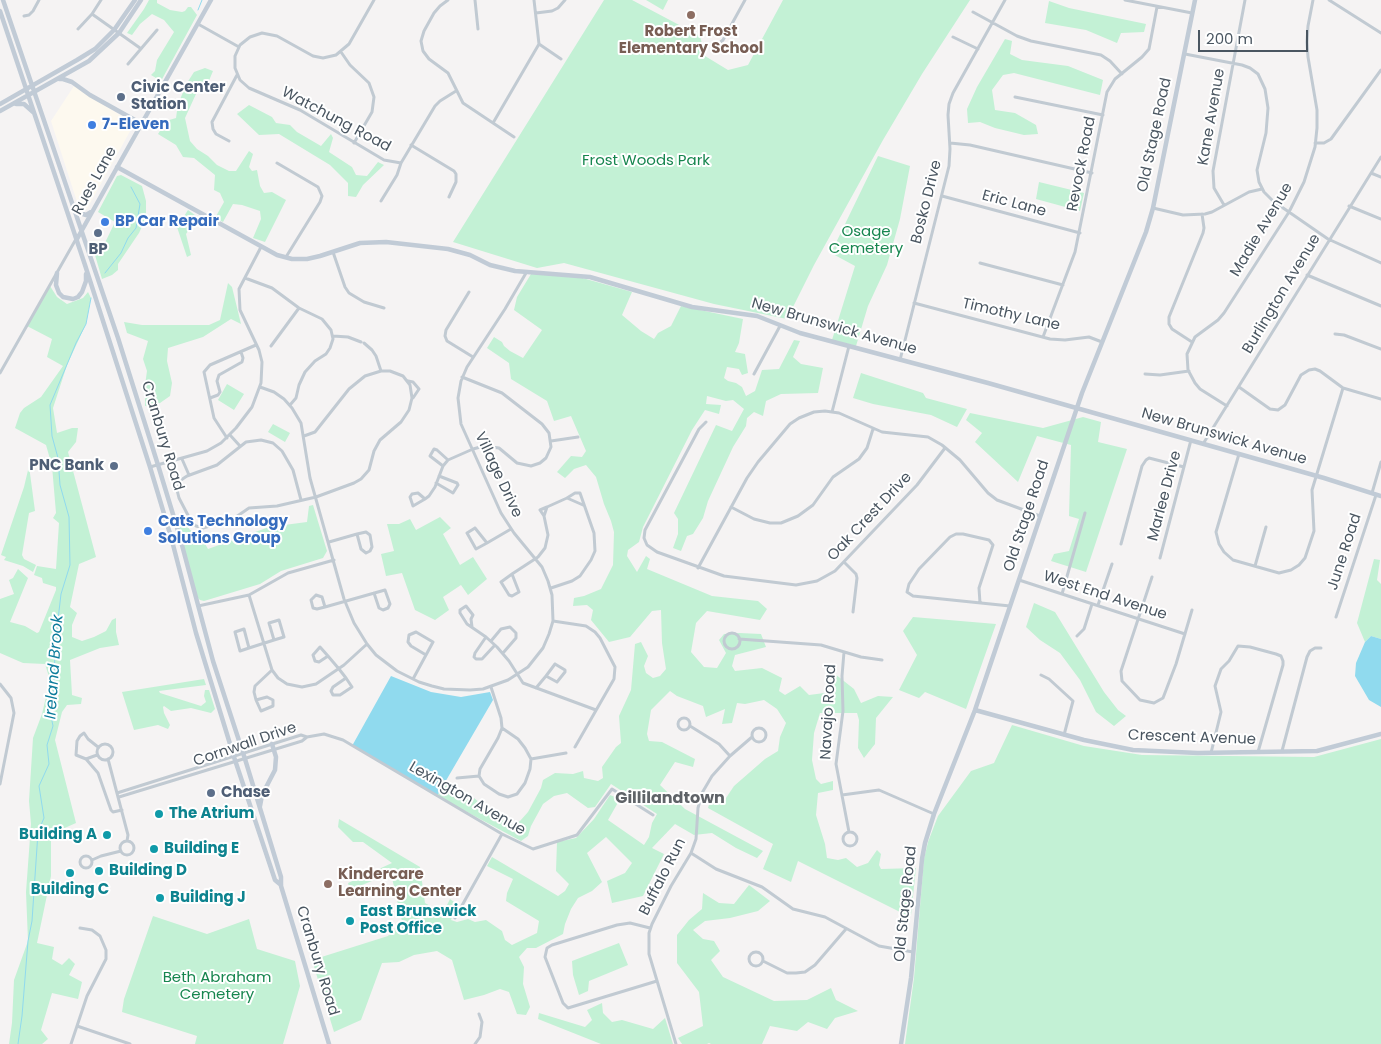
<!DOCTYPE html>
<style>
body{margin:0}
#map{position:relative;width:1381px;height:1044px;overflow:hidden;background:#f5f3f3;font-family:Poppins,sans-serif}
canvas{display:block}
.scale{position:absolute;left:1198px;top:30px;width:110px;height:22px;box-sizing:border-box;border:2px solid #4a5661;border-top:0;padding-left:6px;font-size:15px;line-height:18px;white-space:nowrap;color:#4a5661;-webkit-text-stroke:4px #fff;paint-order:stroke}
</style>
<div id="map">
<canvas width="1381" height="1044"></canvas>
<div class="scale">200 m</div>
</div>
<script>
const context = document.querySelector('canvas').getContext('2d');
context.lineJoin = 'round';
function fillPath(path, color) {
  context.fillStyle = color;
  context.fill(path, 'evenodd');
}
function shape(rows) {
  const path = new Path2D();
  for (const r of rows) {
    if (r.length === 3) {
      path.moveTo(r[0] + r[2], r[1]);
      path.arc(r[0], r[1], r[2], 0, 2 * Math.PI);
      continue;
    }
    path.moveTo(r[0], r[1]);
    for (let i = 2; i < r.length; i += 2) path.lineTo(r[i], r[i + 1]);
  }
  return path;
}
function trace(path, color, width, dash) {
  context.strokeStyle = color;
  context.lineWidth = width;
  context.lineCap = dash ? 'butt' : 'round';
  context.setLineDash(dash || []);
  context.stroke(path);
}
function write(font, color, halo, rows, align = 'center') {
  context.font = font + ' Poppins,sans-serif';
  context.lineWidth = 4;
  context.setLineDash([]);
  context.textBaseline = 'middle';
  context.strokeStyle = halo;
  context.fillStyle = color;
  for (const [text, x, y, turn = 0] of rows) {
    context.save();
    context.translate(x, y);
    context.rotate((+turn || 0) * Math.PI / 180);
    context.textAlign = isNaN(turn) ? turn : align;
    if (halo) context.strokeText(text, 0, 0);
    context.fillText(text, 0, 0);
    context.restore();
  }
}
fillPath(shape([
 [74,86,134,124,87,209,79,208,51,121]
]), '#fdf9ef');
fillPath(shape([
 [149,0,157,0,157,3,170,10,182,12,185,11,188,7,191,7,197,15,161,81,151,75,155,71,157,60,174,32,164,20,152,14,140,24,132,35,127,33,144,9],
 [604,0,632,0,700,36,705,56,728,70,748,65,783,0,970,0,922,74,883,140,814,265,787,319,714,304,564,263,537,268,453,242],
 [646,0,668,0,663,10],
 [1049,1,1069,8,1146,24,1144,32,1121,33,1117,43,1086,30,1045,23],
 [1005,39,1012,41,1010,54,1022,60,1068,66,1103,80,1100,95,1014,73,1003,75,992,90,995,110,1015,113,1036,125,1038,134,1024,135,995,128,980,122,968,123,967,109,977,87],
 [205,68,213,71,208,83,196,94,185,118,190,141,197,149,208,156,217,165,229,171,236,171,249,151,253,154,249,167,252,171,257,170,260,186,264,193,272,192,286,200,265,242,253,238,261,219,260,211,242,205,233,204,223,222,215,218,224,202,220,193,214,190,215,175,194,158,183,157,176,145,158,134,166,121,176,118,178,104,187,83,194,72],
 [249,105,272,117,276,123,290,125,297,132,321,146,331,134,333,138,329,152,352,167,356,175,367,176,378,162,384,165,363,185,356,197,348,196,348,183,330,165,279,134,259,135,237,114],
 [878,156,910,166,900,219,887,265,868,306,856,346,832,340,855,266,831,253],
 [121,175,142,186,146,201,146,218,139,233,118,264,118,270,112,275,102,279,95,255,101,251,115,222,98,212,117,176],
 [1039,182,1084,193,1080,211,1036,199],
 [188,210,203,221,201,225,191,227,186,234,191,255,187,257,177,227],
 [531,274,579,277,632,292,622,315,641,331,654,339,658,333,671,326,681,306,743,319,739,343,735,352,745,354,748,373,742,375,739,369,727,367,724,378,728,381,736,383,742,387,746,396,755,391,762,370,779,369,794,340,800,341,793,357,801,364,823,368,818,393,781,394,766,401,763,416,754,412,747,418,746,426,733,447,708,501,703,518,693,534,687,536,681,551,673,548,678,534,678,519,674,513,716,425,732,431,744,409,733,400,726,401,707,396,706,404,721,405,719,414,705,410,692,430,643,527,639,542,628,550,627,556,637,572,646,556,650,559,647,569,712,596,758,601,767,609,760,620,707,611,696,623,691,652,704,667,717,668,726,653,719,640,724,634,739,633,761,634,766,647,735,655,732,666,735,671,762,668,782,678,779,691,785,695,800,686,809,695,832,692,835,674,854,689,861,703,878,696,893,697,876,718,875,744,864,758,858,748,859,720,857,713,820,713,814,733,812,760,816,779,821,784,833,781,833,790,818,793,816,815,825,844,827,858,838,860,846,858,857,867,868,863,877,850,881,854,879,865,881,869,916,868,911,915,906,915,798,861,791,882,763,869,773,844,708,808,710,801,722,804,734,786,765,759,778,751,780,737,786,723,777,709,764,700,745,704,737,703,732,723,722,724,725,709,706,717,703,706,677,696,670,691,651,710,647,734,649,741,662,742,695,759,693,767,675,762,660,785,685,809,763,851,757,858,736,848,712,833,694,835,675,824,652,848,664,854,643,896,612,903,607,881,625,873,632,863,606,837,587,853,602,882,592,891,578,898,571,909,565,924,563,934,536,948,527,948,519,957,524,967,523,984,530,1007,526,1015,517,1014,509,992,500,989,484,995,464,1000,452,960,437,951,414,955,399,962,382,963,361,1020,334,1032,312,960,388,936,402,921,392,878,384,876,350,890,348,883,392,863,363,842,353,842,338,827,339,819,420,867,425,903,443,913,450,899,457,904,451,920,457,922,468,919,475,922,486,920,502,931,505,940,512,945,537,933,539,921,506,901,507,893,513,879,487,866,492,857,558,896,565,891,569,884,556,871,557,842,576,838,594,819,610,795,620,799,608,820,644,845,649,837,652,823,657,814,611,784,595,807,588,808,567,793,554,796,543,804,531,826,528,836,521,841,437,796,446,781,456,797,464,797,472,802,474,798,492,813,512,825,520,821,528,812,541,788,543,780,555,773,573,774,583,771,584,778,598,781,603,778,602,767,616,747,621,743,619,716,631,690,635,644,641,642,648,656,644,666,646,673,653,678,660,676,666,669,662,643,661,610,652,611,630,637,609,642,591,620,593,610,587,605,573,606,574,598,584,596,601,589,613,565,614,532,611,521,604,504,596,477,586,465,574,469,565,478,557,472,571,456,582,457,586,451,571,416,554,421,547,401,511,379,509,363,487,348,494,337,502,342,504,346,510,351,523,358,542,330,514,310,517,297],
 [228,283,232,287,241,324,231,319,203,337,168,348,167,361,172,383,170,396,160,403,145,406,145,385,147,371,143,359,148,341,127,333,124,322,142,325,209,325,220,320],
 [50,286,57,297,67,304,83,298,88,292,91,298,86,324,67,365,53,408,57,433,72,428,78,428,76,442,68,452,96,557,79,564,70,607,77,613,72,625,72,637,82,641,94,637,106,631,112,620,116,618,116,632,119,645,100,648,70,660,72,695,82,698,81,704,67,705,62,712,55,740,76,823,51,834,51,876,37,943,54,947,52,959,62,965,69,958,75,964,69,975,82,982,78,999,52,993,41,1030,48,1039,42,1044,9,1044,12,1023,14,980,28,941,26,892,31,824,29,801,33,738,42,714,50,680,45,664,23,663,0,653,0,599,14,594,9,580,13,578,18,569,28,578,10,622,25,626,37,633,39,632,56,590,56,587,43,583,42,578,34,575,37,566,56,569,59,523,53,518,56,513,52,466,46,445,15,428,20,413,24,408,41,397,63,366,47,357,52,339,27,326],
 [861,373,923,393,926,398,967,409,957,427,931,415,873,404,853,398],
 [227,384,244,394,234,410,218,400],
 [970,413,1043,428,1083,417,1101,422,1098,442,1127,449,1086,572,1051,561,1054,554,1069,551,1079,519,1069,516,1071,445,1037,436,1018,482,975,442,982,433,966,420],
 [273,424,290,433,285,442,268,432],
 [29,466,35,511,29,513,22,555,24,559,36,565,33,572,23,566,4,560,6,557,1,555,24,487],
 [313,505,327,551,323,558,281,571,260,584,204,601,200,600,197,597,177,520,182,519,190,530,199,533,208,549,269,527,307,522,309,506],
 [440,517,451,528,443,534,460,565,473,557,487,579,468,595,461,585,443,597,449,610,435,620,415,610,402,573,386,576,381,554,394,551,387,524,399,524,410,519,416,530],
 [1374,559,1380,560,1377,580,1381,584,1381,639,1371,636,1365,642,1357,623],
 [1034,603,1055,612,1104,692,1118,710,1126,716,1114,726,1096,712,1080,680,1060,653,1040,640,1026,627],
 [913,617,996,624,966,709,925,692,919,698,899,690,917,655,903,631],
 [204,679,206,685,159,691,160,693,201,706,206,702,204,696,205,690,209,690,215,709,211,713,191,708,171,711,164,706,163,707,164,713,170,725,168,729,158,725,134,730,122,692],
 [1012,725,1084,746,1142,755,1314,757,1381,739,1381,1044,905,1044,914,978,924,859,928,842,938,816,971,771,994,763],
 [749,885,770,901,758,911,730,918,705,921,693,930,703,939,714,941,720,951,711,960,723,977,774,1001,807,1000,831,988,836,1000,858,1011,835,1018,827,1029,808,1022,797,1031,770,1026,762,1044,711,1044,709,1043,707,1044,682,1044,678,1038,703,1026,699,992,677,963,677,935,689,920,702,909,703,893,719,903,734,904],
 [153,916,207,934,249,919,257,949,295,961,300,986,283,1044,195,1044,197,1036,122,1012,124,999],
 [619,943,628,965,589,981,588,991,579,995,573,975,572,961],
 [602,1003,603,1013,612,1022,622,1020,653,1029,665,1018,673,1044,601,1044,538,1019,539,1013,585,1027,592,1020,587,1010]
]), '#c3f1d5');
fillPath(shape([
 [1371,636,1381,639,1381,707,1369,700,1355,676,1356,663,1365,642],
 [391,676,431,692,461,697,490,692,493,700,437,796,352,746]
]), '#90daee');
trace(shape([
 [198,10,202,0],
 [105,273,121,253,128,238,136,228,140,204,131,187],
 [18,1044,22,1016,28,941,32,921,38,832,44,818,39,786,49,764,47,745,53,726,50,711,54,688,55,645,61,594,70,565,69,517,60,485,58,458,52,436,50,405,76,343,86,324,91,298]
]), '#90daee', 1);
trace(shape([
 [374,0,349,44,336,55,323,58,313,56,277,36,262,33,250,37,240,45,235,56,235,68,240,80,249,88,300,110,384,160,401,163],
 [448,0,440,6,434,13,424,31,421,41,423,51,429,59,448,73,463,103,514,137],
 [475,0,478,29],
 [1125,0,1192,13],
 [1329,0,1381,33],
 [973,12,1017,36,1031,41,1101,55,1110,61,1122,74],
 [536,13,552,11,558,8,565,0],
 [92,14,140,48],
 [24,16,29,15,33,11,39,0],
 [198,24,239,47],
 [78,29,92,14,101,0],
 [953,37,978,49],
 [539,44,561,59],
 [716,46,723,40,745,0],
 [341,52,350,65,369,83,374,97,372,112,354,143],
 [1185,54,1242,65,1250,68,1258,74,1265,89,1268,108,1266,133,1257,170,1259,182,1264,192,1273,201,1328,239,1381,263],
 [128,64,157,30],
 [1015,97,1103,115],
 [493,123,539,44,534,0],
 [229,141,216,134,213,129,212,122,237,75],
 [950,143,970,145,1092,173],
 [1315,143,1324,143,1331,139,1381,70],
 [411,145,454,171,456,174,456,182,449,197],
 [277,163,318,187,322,196,320,202,286,257],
 [1371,173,1381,177],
 [942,196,1080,233],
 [381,201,397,175,401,163,435,106,440,101,456,91],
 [1224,205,1214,188,1213,171,1245,0],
 [1349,206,1381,219],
 [1153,208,1183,215,1205,214,1212,212,1249,192,1262,189],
 [333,252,345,287,349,293,364,302,384,308],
 [980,263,1063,285],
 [1307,275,1381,306],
 [245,278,272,288,299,308,322,319,331,330,333,339,330,348,326,354,315,361,305,372,299,385,296,398,290,405],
 [469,292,446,330,445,336,447,341,473,357],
 [914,303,1050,339,1065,340,1089,337,1102,342],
 [1335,334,1344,335,1381,349],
 [333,336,348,337,361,342],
 [1043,337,1075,252,1107,92,1115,79,1142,57,1149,49,1157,7],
 [1192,342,1172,329,1169,324,1169,317,1203,233,1204,228,1202,214],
 [364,343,372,350,376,356,381,371],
 [271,346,299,308],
 [900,360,949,166,950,149,948,115,949,104,953,93,1005,0],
 [0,373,76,239],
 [754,374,780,326],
 [1145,374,1160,375,1189,371],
 [408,381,413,382,419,389,413,398],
 [260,387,274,392,284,399,292,408,301,423,310,478,344,599,354,623,367,644,376,655,397,671,419,682,432,686,444,689,470,690,483,689,508,680,528,667,543,648,549,634,553,621,552,595,548,581,542,567,514,533,501,513,461,424,458,398,461,381,467,367,505,309,526,273],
 [1239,387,1270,409,1278,410,1285,405,1301,375,1309,370,1315,369,1320,371,1343,388,1381,399],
 [210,398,218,395,220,392,217,381,219,375,242,362,243,358,241,352],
 [1227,406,1200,389,1195,383,1188,370,1187,354,1195,337,1218,320,1224,313,1289,212,1304,182,1315,147,1317,128,1317,110,1308,57,1307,42,1308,26,1313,0],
 [832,412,849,346],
 [706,422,699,429,645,530,644,538,647,545,657,552,724,576,796,585,817,581,835,571,917,485,945,448],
 [230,435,240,446],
 [227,438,214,418,204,372,210,365,256,345],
 [551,441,578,437],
 [1203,444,1381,157],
 [1239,454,1216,532,1219,544,1224,552,1233,560,1279,573,1291,570,1299,565,1305,558,1314,531,1312,490,1343,388],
 [182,459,189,475],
 [443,466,430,456,434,449,437,450,448,460],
 [150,467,207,451,221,443,236,428,252,407,261,383,262,362,259,350,240,310,239,289,261,247],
 [436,483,453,493,458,485,457,483,439,476],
 [418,493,425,499,413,506,410,497,412,494,418,493],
 [1372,493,1381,462],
 [425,499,429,496,435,487,443,466,448,460,473,449,484,446,499,448,517,463,531,466,540,463,546,458,551,447,549,433,542,424,502,393,462,377],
 [301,500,293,470,282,451,273,443,261,440,246,442,217,465,187,476,181,480,177,490,179,498,191,521,196,526,203,528,233,519,249,508,277,506,316,497,354,483,361,479,369,470,374,451,380,440,401,422,409,410,412,398,410,385,403,376,390,371,381,371,365,376,349,389,315,432,304,436],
 [731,507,754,519,770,523,781,523,798,516,813,505,833,477,859,459,867,448,873,429],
 [544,516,540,510,547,507],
 [475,528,487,543,476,549,467,533,475,528],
 [366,532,370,535,372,547,370,551,366,553,361,549,357,534,366,532],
 [329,542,357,534],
 [487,543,511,529],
 [1121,544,1142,466,1146,460,1149,458,1184,467],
 [1160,558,1191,440],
 [844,562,856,574,857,578,853,612],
 [1255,566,1266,527],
 [698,568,747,478,758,462,790,424,799,418,814,412,825,411,839,413,882,432,928,437,942,445,960,460,988,493,997,500,1040,516],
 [512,574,538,557,545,548,548,535,544,516,547,507,567,498,583,505],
 [512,574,519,592,512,596,509,595,501,582,512,574],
 [1152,577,1121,671,1122,681,1140,700,1154,703,1163,698,1176,664,1192,610],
 [1019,580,1185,634],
 [551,588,572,581,580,576,591,560,595,551,594,533,580,493,575,493,567,498],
 [1062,594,1085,513],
 [249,595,272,670,278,678,287,684,302,687,316,684,344,665,367,644],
 [316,595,322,597,325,607,317,609,313,608,311,600,316,595],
 [980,603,979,588,993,545,989,540,963,534,956,534,950,537,919,569,909,584,907,592,913,596,1010,606],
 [1098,605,1112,564],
 [198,606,249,595,288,573,334,560],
 [325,607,385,590,390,604,388,608,383,610,379,608,374,593],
 [1336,617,1376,495],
 [553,621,586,626,595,632,600,638,615,667,614,679,575,747],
 [472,627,471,619,473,615,466,606,460,610,460,613,467,624,486,637,497,647,509,661,523,683,596,710],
 [244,629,249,648,240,651,235,632,244,629],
 [416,632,433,642,426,655,411,646,408,642,409,635,416,632],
 [732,641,8],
 [1077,636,1084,629,1092,604],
 [486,637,475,653,474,657,476,659,482,659,495,645],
 [739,639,821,645,861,657,882,660],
 [491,641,501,629,510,627,516,633,516,638,503,653],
 [249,648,274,640,284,637,279,620,269,623,274,640],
 [844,652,842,676,843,711,836,764,849,832],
 [328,656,319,662,315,661,313,655,320,647,328,656,339,669,346,678],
 [555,664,565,670,565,672,557,682,546,676,555,664],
 [1041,675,1049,679,1073,701,1064,735],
 [346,678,352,687,340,695,333,695,331,691,333,687,346,678],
 [413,679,426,655],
 [0,684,11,698,14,713,0,784],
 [491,687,501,718,502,728,498,738,480,769,479,776,484,784,499,794,508,797,517,794,525,783,530,769,531,759,525,748,518,739,502,728],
 [536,688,546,676],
 [267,697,273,700,273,706,261,711,256,700,267,697],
 [256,700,254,692,255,686,272,670],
 [684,724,6],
 [690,726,719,744,730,756],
 [759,735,7],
 [105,752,8],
 [98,747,88,739,84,733,80,736,77,741,76,755,86,759,98,773,111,810,113,812,122,810],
 [1282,751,1307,657,1310,651,1315,648,1321,648],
 [1211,753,1221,712,1215,686,1221,669,1229,661,1238,646,1250,647,1276,654,1281,656,1283,661,1283,665,1258,752],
 [86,759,97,755],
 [108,759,128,835,127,841],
 [531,759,566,753],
 [457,778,479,776],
 [117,793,301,735,307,737,324,734,343,740,502,834,533,849,577,835,612,789,653,815],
 [842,795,879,790,934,814],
 [119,797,302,741,307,737],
 [850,839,7],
 [127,848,7],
 [691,853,716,869,762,887,793,909,825,917,879,946,913,952],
 [86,862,6],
 [92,860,101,856,121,851],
 [455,918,502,834],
 [650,928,630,923,617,925,552,945,547,948,545,957,563,1003,568,1008,657,981],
 [756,959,7],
 [763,961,787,973,796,973,805,972,815,965,846,929],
 [77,1026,130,1044],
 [71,1044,87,996,106,959,106,950,100,936,92,930,80,928],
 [475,1044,480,1037,482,1022,479,1014],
 [676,1044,649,954,649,933,652,924,671,886,691,853,696,839,698,808,702,793,712,776,730,756,752,737]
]), '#c1cad2', 3);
trace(shape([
 [3,0,118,338,158,465,179,534,213,661,245,759,281,877,281,886,329,1044],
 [0,11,85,265,150,467,171,537,196,633,234,757,275,880,281,885],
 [59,79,63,79,72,82,90,95,142,124],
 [0,104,77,60,95,49,114,30,135,0],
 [16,104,24,104,33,112],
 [0,111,89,61,119,33,141,0],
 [117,167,277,255,292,259,307,259,320,256,360,243,386,242,448,249,470,255,490,265,515,271,590,277,692,307,757,316,800,333,988,383,1324,478,1381,496],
 [74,207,83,214,86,215,91,212],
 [77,239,211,0],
 [57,273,56,285,59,293,63,297,73,299,78,297,82,292,86,281,86,274],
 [975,710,1084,740,1133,750,1198,753,1317,751,1381,734],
 [260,806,262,795,275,770,276,757,272,744],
 [901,1044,911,978,922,859,925,843,934,814,975,710,1082,393,1146,232,1153,208,1195,0]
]), '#c1cbd6', 4.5);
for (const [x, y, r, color] of [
 [691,15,5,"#8d6e63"],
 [121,97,5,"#5c6f8a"],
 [92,125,5,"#3f7fe0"],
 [105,222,5,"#3f7fe0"],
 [98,233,5,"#5c6f8a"],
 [114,466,5,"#5c6f8a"],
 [148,531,5,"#3f7fe0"],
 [211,793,5,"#5c6f8a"],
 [159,814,5,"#0f9aa8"],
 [107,835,5,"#0f9aa8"],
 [154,849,5,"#0f9aa8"],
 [99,871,5,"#0f9aa8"],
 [70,873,5,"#0f9aa8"],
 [328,884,5,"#8d6e63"],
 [160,898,5,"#0f9aa8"],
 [350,921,5,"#0f9aa8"]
]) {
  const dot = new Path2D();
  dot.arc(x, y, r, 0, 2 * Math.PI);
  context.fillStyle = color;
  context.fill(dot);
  trace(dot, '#fff', 2);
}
write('bold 15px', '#785e54', '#fff', [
 ["Robert Frost",691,32],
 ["Elementary School",691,49],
 ["Kindercare",338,875,"left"],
 ["Learning Center",338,892,"left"]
]);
write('bold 15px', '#4e5e75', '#fff', [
 ["Civic Center",131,88],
 ["Station",131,105],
 ["BP",98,250,"center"],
 ["PNC Bank",104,466,"right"],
 ["Chase",221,793]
], 'left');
write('15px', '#4a5661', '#fff', [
 ["Kane Avenue",1212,117,-80],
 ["Watchung Road",336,120,28],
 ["Old Stage Road",1155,135,-78],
 ["Revock Road",1082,164,-79],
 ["Rues Lane",95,181,-61],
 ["Bosko Drive",927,202,-76],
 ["Eric Lane",1014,204,15],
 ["Madie Avenue",1262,230,-59],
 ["Burlington Avenue",1282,294,-59],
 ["Timothy Lane",1011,315,13],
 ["New Brunswick Avenue",834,327,16],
 ["Cranbury Road",162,436,73],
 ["New Brunswick Avenue",1224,437,16],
 ["Village Drive",498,475,65],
 ["Marlee Drive",1165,496,-75],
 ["Old Stage Road",1027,516,-72],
 ["Oak Crest Drive",870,517,-47],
 ["June Road",1345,552,-72],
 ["West End Avenue",1105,596,18],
 ["Navajo Road",829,712,-87],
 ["Crescent Avenue",1192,738,2],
 ["Cornwall Drive",245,745,-19],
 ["Lexington Avenue",467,799,30],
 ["Buffalo Run",663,877,-63],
 ["Old Stage Road",906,904,-84],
 ["Cranbury Road",317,961,73]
]);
write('bold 15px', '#366cbe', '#fff', [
 ["7-Eleven",102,125],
 ["BP Car Repair",115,222],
 ["Cats Technology",158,522],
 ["Solutions Group",158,539]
], 'left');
write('15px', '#17864f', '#fff', [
 ["Frost Woods Park",646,161],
 ["Osage",866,232],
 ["Cemetery",866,249],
 ["Beth Abraham",217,978],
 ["Cemetery",217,995]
]);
write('bold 15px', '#0d838f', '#fff', [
 ["The Atrium",169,814],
 ["Building A",97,835,"right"],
 ["Building E",164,849],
 ["Building D",109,871],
 ["Building C",70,890,"center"],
 ["Building J",170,898],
 ["East Brunswick",360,912],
 ["Post Office",360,929]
], 'left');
write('italic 16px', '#0c7c9b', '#fff', [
 ["Ireland Brook",55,667,-86]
]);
write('bold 16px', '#5f6368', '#fff', [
 ["Gillilandtown",670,799]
]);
</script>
